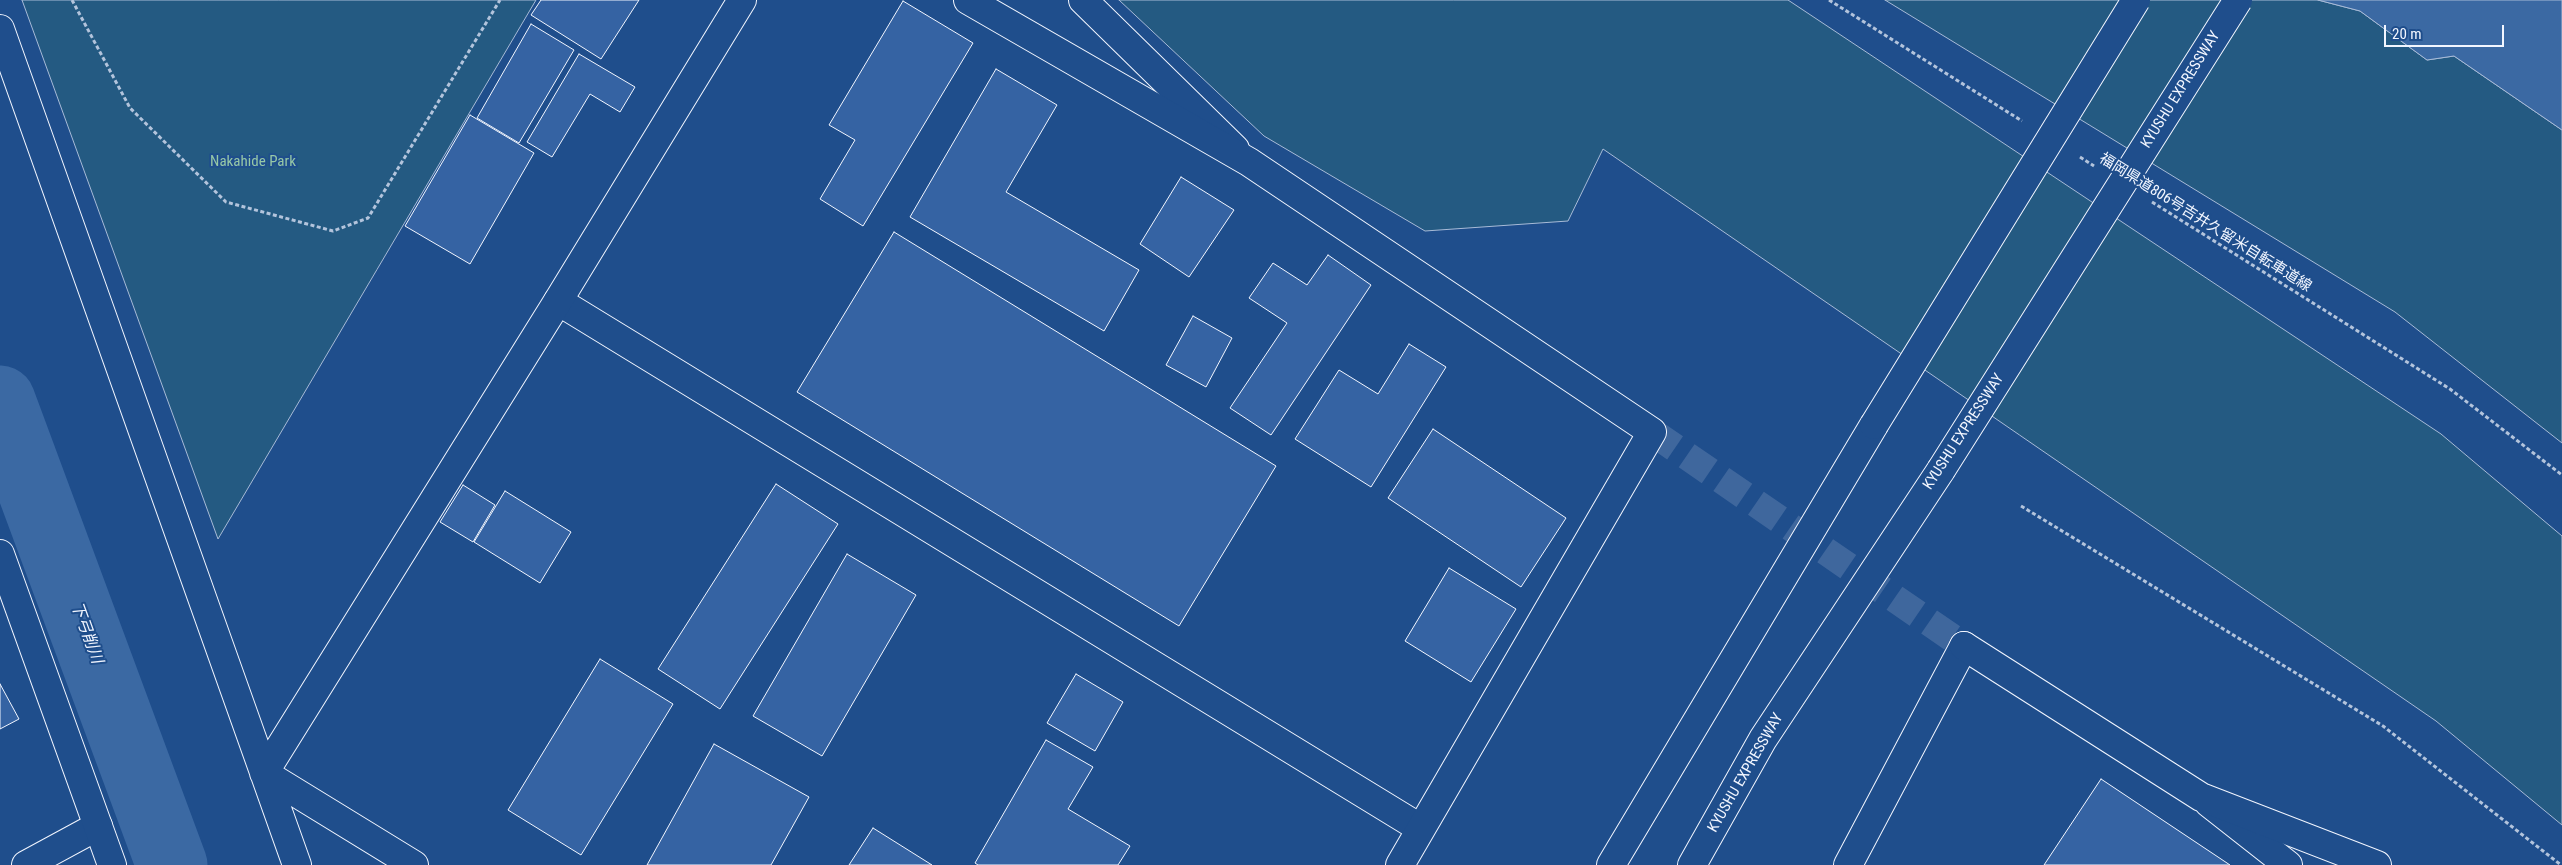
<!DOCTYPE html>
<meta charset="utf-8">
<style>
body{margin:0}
#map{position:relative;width:2562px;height:865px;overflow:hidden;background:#1f4e8c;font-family:"Roboto Condensed",sans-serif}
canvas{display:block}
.scale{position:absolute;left:2384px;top:25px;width:120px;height:22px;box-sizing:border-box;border:2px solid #f2f6ff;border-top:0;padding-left:6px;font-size:15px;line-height:18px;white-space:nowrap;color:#f2f6ff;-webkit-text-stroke:4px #1f4e8c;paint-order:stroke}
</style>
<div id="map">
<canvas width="2562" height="865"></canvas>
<div class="scale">20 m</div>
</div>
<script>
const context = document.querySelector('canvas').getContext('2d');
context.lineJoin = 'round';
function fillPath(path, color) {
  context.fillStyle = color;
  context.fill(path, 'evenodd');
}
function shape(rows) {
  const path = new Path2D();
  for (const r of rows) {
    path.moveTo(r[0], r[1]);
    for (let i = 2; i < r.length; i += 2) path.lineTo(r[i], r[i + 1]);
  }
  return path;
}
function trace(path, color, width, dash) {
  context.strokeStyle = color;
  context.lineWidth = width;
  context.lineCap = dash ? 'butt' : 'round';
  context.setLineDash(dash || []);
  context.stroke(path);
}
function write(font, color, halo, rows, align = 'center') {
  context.font = font + ' "Roboto Condensed","Noto Sans JP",sans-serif';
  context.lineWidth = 4;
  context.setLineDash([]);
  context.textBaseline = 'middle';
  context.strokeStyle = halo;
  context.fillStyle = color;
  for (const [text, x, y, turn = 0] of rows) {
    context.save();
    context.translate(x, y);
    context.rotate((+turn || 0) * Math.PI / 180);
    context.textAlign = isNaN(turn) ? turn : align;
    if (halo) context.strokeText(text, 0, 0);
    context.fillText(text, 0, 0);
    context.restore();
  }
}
const green = shape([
 [22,0,536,0,218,539,22,0],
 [1119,0,1788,0,2441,434,2562,536,2562,825,2436,721,1603,149,1568,221,1425,231,1264,136,1119,0],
 [1885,0,2318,0,2360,11,2427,60,2454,56,2562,130,2562,443,2395,312,1885,0]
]);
fillPath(green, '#245a82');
trace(green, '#a8bbd7', 1);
const water = shape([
 [2318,0,2562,0,2562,130,2454,56,2427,60,2360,11,2318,0]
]);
fillPath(water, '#3b69a3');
trace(water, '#a8bbd7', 1);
trace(shape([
 [0,401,172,865]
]), '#3b69a3', 71);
const building = shape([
 [541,0,639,0,601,59,531,15,541,0],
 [903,1,973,43,863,226,820,199,855,140,829,125,903,1],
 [531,24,574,50,519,143,477,118,531,24],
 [579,54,635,87,620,112,590,94,552,157,527,142,579,54],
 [996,69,1057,105,1006,192,1139,270,1104,331,910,217,996,69],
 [470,115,534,153,470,264,405,226,470,115],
 [1181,177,1234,210,1189,277,1140,244,1181,177],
 [894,232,1276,466,1179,626,797,392,894,232],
 [1328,255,1371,285,1271,435,1230,408,1287,323,1249,298,1273,263,1307,285,1328,255],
 [1193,316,1232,338,1206,387,1166,365,1193,316],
 [1409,344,1446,367,1371,487,1295,439,1339,370,1378,394,1409,344],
 [1433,429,1566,518,1521,587,1388,498,1433,429],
 [776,484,838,524,720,709,658,669,776,484],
 [463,485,495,505,473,542,440,522,463,485],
 [505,491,571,532,540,583,474,542,505,491],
 [847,554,916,595,822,756,753,716,847,554],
 [1449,568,1516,609,1471,682,1405,641,1449,568],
 [600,659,673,704,581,855,508,810,600,659],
 [1076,674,1123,702,1095,751,1047,723,1076,674],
 [0,684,19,719,0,729,0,684],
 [1046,740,1093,767,1068,809,1130,846,1118,865,978,865,975,863,1046,740],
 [714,744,809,797,771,865,647,865,714,744],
 [2101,779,2230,865,2044,865,2101,779],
 [873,828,932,865,849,865,873,828]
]);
fillPath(building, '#3563a3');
trace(building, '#f2f6ff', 1);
trace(shape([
 [1652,432,1964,646]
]), '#3f679d', 28, [28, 14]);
const minor = shape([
 [1083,0,1235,149],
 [558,301,1420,828],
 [2209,803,2288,865],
 [26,865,98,826],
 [1848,865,1964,646]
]);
const tertiary = shape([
 [968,0,1249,162,1652,432,1400,865],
 [0,29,297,865],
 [0,554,112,865],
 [1964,646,2201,797,2377,865],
 [414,865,264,773,558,301,742,0]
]);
const motorway = shape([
 [1611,865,1874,425],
 [1692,865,1763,739,1941,470]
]);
trace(minor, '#f2f6ff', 30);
trace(tertiary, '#f2f6ff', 30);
trace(motorway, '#f2f6ff', 30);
trace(shape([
 [72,0,130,108,226,202,333,231,368,218,500,0],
 [1829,0,2022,121],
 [2080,157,2094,166],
 [2152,202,2450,389,2562,475],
 [2021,506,2383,726,2561,865]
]), '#b3c4dc', 3, [4, 2.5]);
trace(minor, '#1f4e8c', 28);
trace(tertiary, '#1f4e8c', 28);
trace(motorway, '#1f4e8c', 28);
const motorwayBridge = shape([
 [1874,425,2136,0],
 [1941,470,2238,0]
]);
trace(motorwayBridge, '#f2f6ff', 30, []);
trace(motorwayBridge, '#1f4e8c', 28);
write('15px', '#f2f6ff', '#1f4e8c', [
 ["KYUSHU EXPRESSWAY",2181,90,-58],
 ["福岡県道806号吉井久留米自転車道線",2205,223,32],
 ["KYUSHU EXPRESSWAY",1964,432,-57],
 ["KYUSHU EXPRESSWAY",1746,773,-60]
]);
write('15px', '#97c8a6', '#1f4e8c', [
 ["Nakahide Park",253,162]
]);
write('italic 16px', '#f2f6ff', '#1f4e8c', [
 ["下弓削川",86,633,70]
]);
</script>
